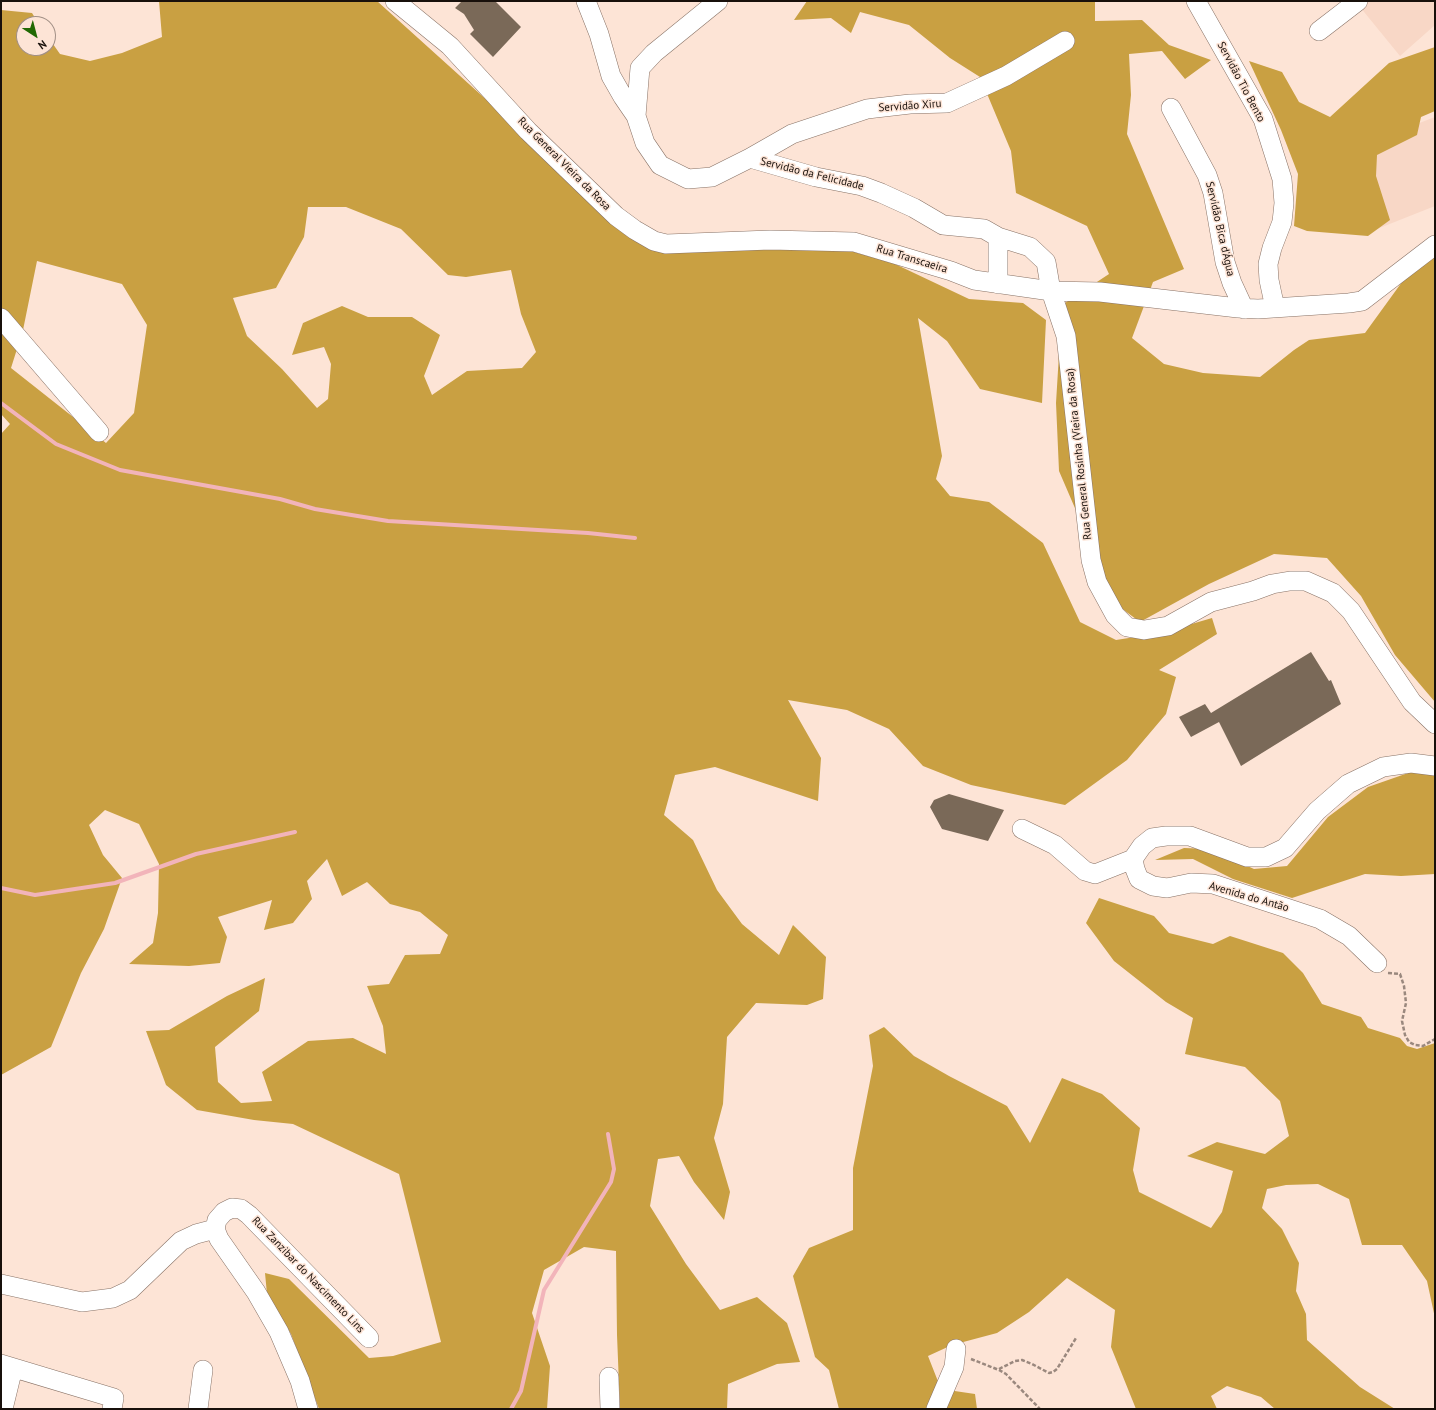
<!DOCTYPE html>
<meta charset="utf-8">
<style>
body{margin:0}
#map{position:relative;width:1436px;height:1410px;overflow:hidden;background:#fde4d6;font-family:"PT Sans",sans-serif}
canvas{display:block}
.frame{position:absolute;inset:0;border:2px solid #18100b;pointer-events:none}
.north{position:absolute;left:16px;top:16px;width:40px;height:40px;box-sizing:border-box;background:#fde4d6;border:1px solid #a18f85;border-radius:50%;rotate:144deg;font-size:11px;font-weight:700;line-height:16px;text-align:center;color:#18100b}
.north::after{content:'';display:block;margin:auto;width:14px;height:18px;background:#216903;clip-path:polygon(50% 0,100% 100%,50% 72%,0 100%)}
</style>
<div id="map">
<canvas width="1436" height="1410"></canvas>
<div class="frame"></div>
<div class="north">N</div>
</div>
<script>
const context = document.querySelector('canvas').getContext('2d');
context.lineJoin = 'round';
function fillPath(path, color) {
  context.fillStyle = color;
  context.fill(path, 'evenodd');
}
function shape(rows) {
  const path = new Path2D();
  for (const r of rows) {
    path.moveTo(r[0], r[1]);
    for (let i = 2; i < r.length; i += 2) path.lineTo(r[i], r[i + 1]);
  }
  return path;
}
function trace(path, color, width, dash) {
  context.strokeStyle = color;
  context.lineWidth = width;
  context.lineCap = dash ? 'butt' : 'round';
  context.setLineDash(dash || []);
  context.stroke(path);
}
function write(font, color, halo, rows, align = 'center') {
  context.font = font + ' "PT Sans",sans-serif';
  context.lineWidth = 3;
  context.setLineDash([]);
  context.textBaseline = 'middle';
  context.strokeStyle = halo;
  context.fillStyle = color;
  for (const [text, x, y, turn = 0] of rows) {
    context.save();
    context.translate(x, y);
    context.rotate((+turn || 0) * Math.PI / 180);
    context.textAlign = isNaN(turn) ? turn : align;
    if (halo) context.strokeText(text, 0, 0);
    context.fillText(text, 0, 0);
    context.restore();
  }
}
fillPath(shape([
 [1367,1,1435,1,1435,25,1400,56,1360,7],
 [1435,117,1435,206,1377,229,1363,156,1409,127]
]), '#f8d7c6');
fillPath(shape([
 [159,1,377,1,490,103,667,251,739,248,844,249,895,264,969,299,1023,303,1046,320,1042,403,980,389,947,341,918,318,942,456,936,479,950,496,989,502,1043,543,1080,622,1116,640,1161,633,1212,618,1217,634,1159,670,1176,677,1166,714,1127,760,1065,805,971,785,923,766,889,729,847,710,788,700,821,758,818,801,715,767,675,775,664,815,693,840,717,890,742,924,779,955,793,925,826,957,823,999,807,1005,756,1003,727,1037,723,1104,714,1138,730,1192,724,1220,694,1182,679,1156,658,1159,650,1206,686,1264,720,1310,757,1297,787,1323,800,1362,777,1364,728,1384,727,1409,620,1409,617,1335,616,1251,584,1247,544,1270,532,1313,550,1366,547,1409,319,1409,291,1334,267,1294,265,1273,289,1279,369,1358,393,1356,441,1342,399,1174,293,1124,254,1120,197,1110,166,1085,146,1031,169,1030,227,996,265,978,259,1011,215,1047,218,1082,241,1103,272,1101,262,1072,308,1041,353,1038,386,1054,383,1026,367,986,389,984,405,955,440,954,448,935,420,912,390,904,367,882,342,896,327,859,307,881,312,899,293,923,264,930,272,900,218,917,227,937,220,963,189,966,129,964,153,943,158,913,159,864,139,824,105,810,89,825,103,855,122,878,104,929,81,973,51,1047,1,1075,1,434,10,424,1,414,1,10,32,13,39,24,24,24,24,48,48,48,48,37,60,54,90,61,122,53,162,37],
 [308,207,346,207,401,229,448,275,466,277,511,270,521,314,536,352,522,368,467,371,432,395,424,376,440,335,412,317,368,317,342,306,303,323,292,355,324,347,331,364,328,399,317,408,282,369,247,336,233,298,276,288,304,237],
 [37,261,122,284,147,325,134,413,106,443,11,368,23,330],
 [807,1,1095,1,1095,21,1142,20,1169,45,1211,60,1185,79,1162,51,1129,54,1131,95,1127,134,1184,269,1153,282,1132,338,1164,364,1203,373,1260,377,1294,350,1309,340,1365,333,1402,282,1435,253,1435,702,1395,655,1361,596,1327,558,1274,554,1209,584,1140,622,1109,599,1096,557,1059,471,1056,403,1062,305,1109,274,1087,226,1016,193,1011,151,980,77,950,58,909,25,860,12,851,33,831,18,794,20],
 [1435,47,1435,111,1421,117,1417,135,1377,155,1376,176,1390,220,1368,236,1307,231,1294,226,1298,174,1281,130,1249,61,1282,72,1299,102,1330,117,1389,63],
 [1411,772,1435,775,1435,874,1401,876,1365,874,1292,898,1233,879,1193,859,1155,860,1184,848,1210,849,1254,869,1287,866,1328,817,1368,787],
 [1099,898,1154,916,1169,933,1213,944,1230,936,1283,953,1303,973,1322,1004,1361,1017,1368,1028,1400,1038,1407,1046,1417,1049,1435,1043,1435,1318,1427,1281,1402,1245,1362,1245,1349,1199,1318,1184,1286,1185,1267,1189,1262,1208,1282,1229,1299,1263,1296,1291,1306,1314,1307,1340,1360,1387,1395,1409,1275,1409,1261,1397,1227,1386,1211,1396,1217,1409,1136,1409,1111,1347,1115,1310,1067,1278,1029,1312,997,1333,952,1345,928,1356,941,1389,975,1394,977,1409,839,1409,829,1370,815,1357,793,1276,809,1248,853,1230,853,1168,873,1066,869,1035,884,1027,914,1056,949,1076,1007,1106,1030,1143,1062,1078,1102,1094,1140,1128,1133,1170,1139,1192,1211,1228,1222,1212,1233,1171,1187,1156,1217,1142,1265,1154,1289,1136,1280,1101,1245,1067,1185,1054,1193,1018,1166,1002,1114,961,1086,923]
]), '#c9a042');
trace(shape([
 [1,403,56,444,120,470,280,499,315,509,388,521,588,533,635,538],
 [1,888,35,895,115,883,196,854,295,832],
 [511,1409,521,1391,544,1290,611,1182,614,1169,608,1134]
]), '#f2b4ba', 4);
fillPath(shape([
 [462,1,495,1,521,27,493,57,470,34,474,30,464,14,455,8],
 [1311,652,1329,681,1331,680,1341,704,1241,766,1219,722,1191,737,1179,717,1205,704,1211,713],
 [949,794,1004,810,988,841,942,829,930,807,934,800]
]), '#7a6958');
const minor = shape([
 [395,1,450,46,528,131,616,216,635,230,654,241,666,244,770,240,854,242,951,271,974,280,1051,291,1100,292,1238,308,1258,309,1349,303,1362,301,1435,245],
 [586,1,599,34,611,76,623,97,636,116],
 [718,1,654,53,640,68,636,116,645,143,660,165,688,179,712,177,750,158,792,134,867,109,910,104,947,103,1006,76,1065,41],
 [1196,1,1263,119,1282,179,1284,203,1282,222,1272,248,1268,264,1269,280,1275,308],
 [1319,31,1358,1],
 [1171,108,1207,175,1213,193,1225,262,1232,283,1244,309],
 [750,158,816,177,862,186,881,193,914,208,943,225,984,229,998,237,998,284],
 [998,237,1030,247,1046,262,1051,291,1066,336,1091,560,1097,582,1115,615,1127,627,1144,630,1168,626,1211,602,1253,591,1272,584,1290,581,1306,581,1333,593,1351,611,1412,702,1435,724],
 [1,318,99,432],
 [1022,829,1055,845,1085,871,1095,874,1133,859],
 [1377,963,1349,936,1320,919,1213,884,1191,883,1167,888,1153,886,1139,879,1135,869,1133,859,1142,846,1152,838,1166,836,1190,836,1247,857,1266,857,1285,848,1317,811,1348,784,1383,767,1411,763,1435,766],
 [1,1284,82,1302,113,1298,130,1290,181,1241,196,1234,215,1229],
 [1,1364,114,1398,112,1409],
 [609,1377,610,1409],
 [3,1409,13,1368],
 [198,1409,203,1370],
 [308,1409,300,1381,279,1332,256,1292,219,1239,215,1229,217,1220,224,1212,232,1208,241,1209,249,1215,369,1338],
 [936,1409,954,1367,956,1349]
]);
trace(minor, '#887266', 20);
trace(shape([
 [1388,973,1400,974,1404,986,1406,1003,1402,1021,1405,1035,1409,1042,1415,1045,1423,1046,1435,1039],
 [971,1359,999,1370,1006,1374,1040,1409],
 [999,1369,1015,1361,1022,1360,1032,1364,1049,1373,1053,1372,1057,1369,1076,1338]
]), '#9a887e', 2.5, [4, 2]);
trace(minor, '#fff', 19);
write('11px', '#18100b', '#fde4d6', [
 ["Servidão Tio Bento",1241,82,62],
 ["Servidão Xiru",910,106,-4],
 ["Rua General Vieira da Rosa",564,164,45],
 ["Servidão da Felicidade",812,174,14],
 ["Servidão Bica d'Água",1220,229,77],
 ["Rua Transcaeira",912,259,17],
 ["Rua General Rosinha (Vieira da Rosa)",1079,454,-96],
 ["Avenida do Antão",1249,897,16],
 ["Rua Zanzibar do Nascimento Lins",308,1275,46]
]);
</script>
